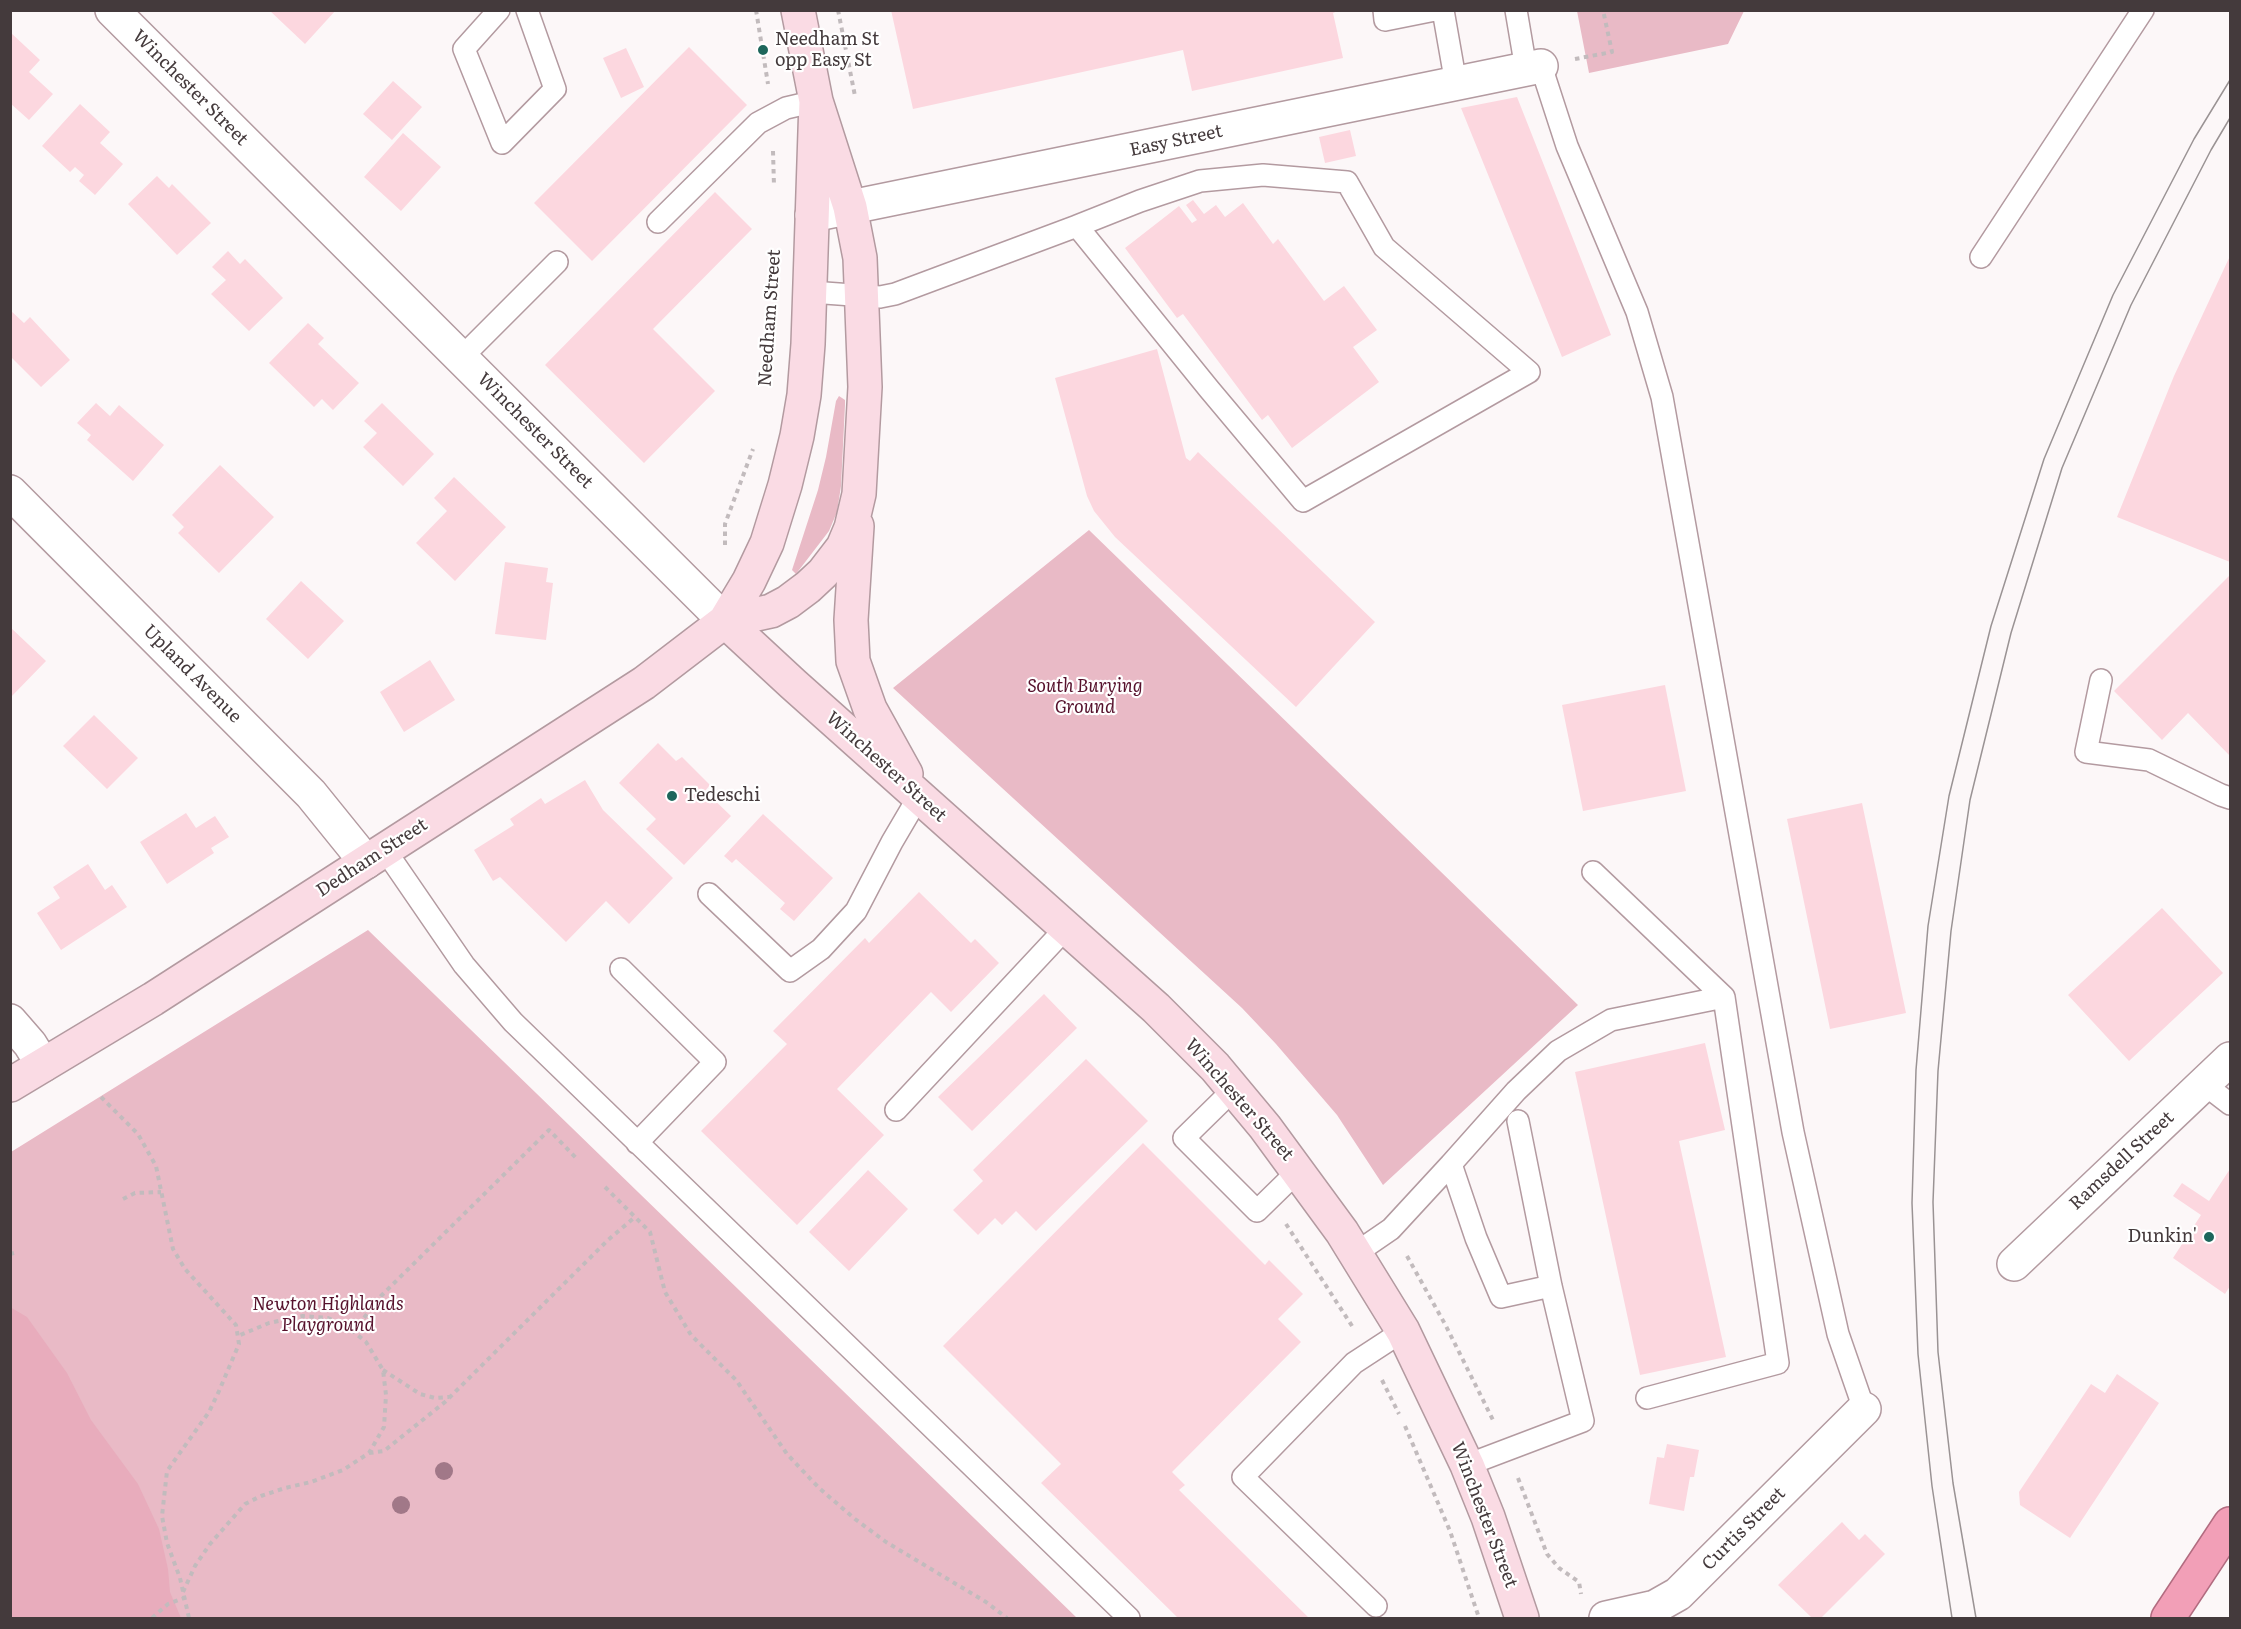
<!DOCTYPE html>
<style>
body{margin:0}
#map{position:relative;width:2241px;height:1629px;overflow:hidden;background:#fcf7f8;font-family:Literata,serif}
canvas{display:block}
.frame{position:absolute;inset:0;border:12px solid #443a3c;pointer-events:none}
</style>
<div id="map">
<canvas width="2241" height="1629"></canvas>
<div class="frame"></div>
</div>
<script>
const context = document.querySelector('canvas').getContext('2d');
context.lineJoin = 'round';
function fillPath(path, color) {
  context.fillStyle = color;
  context.fill(path, 'evenodd');
}
function shape(rows) {
  const path = new Path2D();
  for (const r of rows) {
    path.moveTo(r[0], r[1]);
    for (let i = 2; i < r.length; i += 2) path.lineTo(r[i], r[i + 1]);
  }
  return path;
}
function trace(path, color, width, dash) {
  context.strokeStyle = color;
  context.lineWidth = width;
  context.lineCap = dash ? 'butt' : 'round';
  context.setLineDash(dash || []);
  context.stroke(path);
}
function write(font, color, halo, rows, align = 'center') {
  context.font = font + ' Literata,serif';
  context.lineWidth = 4.5;
  context.setLineDash([]);
  context.textBaseline = 'middle';
  context.strokeStyle = halo;
  context.fillStyle = color;
  for (const [text, x, y, turn = 0] of rows) {
    context.save();
    context.translate(x, y);
    context.rotate((+turn || 0) * Math.PI / 180);
    context.textAlign = isNaN(turn) ? turn : align;
    if (halo) context.strokeText(text, 0, 0);
    context.fillText(text, 0, 0);
    context.restore();
  }
}
fillPath(shape([
 [1577,11,1577,10,1744,11,1728,44,1589,73],
 [839,396,845,400,845,405,841,486,837,512,829,531,796,574,792,570,818,490,826,457,836,401],
 [1089,530,1578,1005,1383,1185,1337,1115,1276,1044,1242,1008,893,688],
 [368,930,1077,1618,11,1618,11,1152]
]), '#e9bac6');
fillPath(shape([
 [10,1307,27,1317,67,1373,91,1420,138,1484,159,1529,168,1569,170,1592,181,1618,11,1618]
]), '#e8acbc');
fillPath(shape([
 [269,10,336,10,305,44],
 [891,10,1340,10,1333,13,1343,58,1192,91,1183,50,913,109],
 [10,32,40,60,29,72,53,94,29,120,10,103],
 [689,47,747,105,592,261,534,203],
 [626,48,644,87,621,98,603,58],
 [393,81,422,107,392,140,363,114],
 [1517,97,1611,335,1562,357,1461,108],
 [80,104,110,132,100,143,123,164,95,195,79,181,84,175,75,167,70,172,42,146],
 [1350,130,1356,156,1325,163,1319,137],
 [403,133,441,167,401,211,364,177],
 [157,176,169,188,172,184,211,223,177,255,128,204],
 [715,192,752,229,653,329,715,391,644,463,545,365],
 [1193,200,1204,214,1216,205,1225,217,1243,203,1273,244,1278,239,1324,301,1344,286,1377,330,1353,347,1379,382,1292,448,1268,415,1262,420,1183,314,1177,318,1125,248,1179,206,1192,223,1197,220,1186,205],
 [228,251,240,264,245,259,283,298,249,331,211,294,226,280,212,267],
 [2230,256,2230,562,2117,517,2174,376],
 [10,310,24,323,30,317,70,360,41,387,10,356],
 [308,323,324,338,318,344,359,383,333,410,322,399,314,407,269,363],
 [1157,349,1186,458,1190,461,1198,452,1375,622,1296,707,1115,537,1094,511,1087,496,1055,378],
 [96,403,110,416,119,405,164,445,133,481,87,440,91,435,77,423],
 [382,403,434,454,403,486,363,447,377,433,364,421],
 [220,465,274,517,219,573,178,533,184,527,172,515],
 [454,477,506,527,455,581,416,543,447,511,434,498],
 [505,562,548,568,546,582,553,583,546,640,495,634],
 [2230,575,2230,756,2188,713,2162,740,2114,691],
 [301,581,344,621,308,659,266,619],
 [10,627,46,661,10,698],
 [430,660,455,700,404,732,380,692],
 [1665,685,1686,791,1583,811,1562,705],
 [94,715,138,758,107,789,63,746],
 [658,743,676,761,682,757,710,785,705,791,731,816,684,865,646,829,656,819,619,783],
 [585,780,603,810,673,878,629,924,606,901,566,942,500,877,493,881,474,850,514,825,510,819,541,798,545,804],
 [1862,803,1906,1013,1830,1029,1787,819],
 [186,813,196,828,215,816,229,837,211,848,214,853,167,884,140,842],
 [763,814,833,878,794,921,780,909,785,903,736,859,732,863,724,856],
 [88,864,105,890,112,885,127,907,61,950,37,913,60,898,53,887],
 [919,892,971,943,975,939,999,963,951,1012,931,992,837,1089,884,1135,797,1225,701,1131,787,1044,773,1031,865,938,869,943],
 [2162,908,2223,973,2129,1061,2068,995],
 [1044,994,1077,1028,972,1131,938,1097],
 [1705,1043,1725,1130,1679,1141,1726,1357,1640,1375,1575,1072],
 [1086,1059,1148,1121,1036,1231,1016,1211,1002,1225,995,1218,978,1235,953,1210,983,1181,973,1170],
 [1143,1143,1265,1265,1269,1260,1303,1294,1278,1319,1301,1342,1172,1472,1185,1485,1179,1490,1309,1618,1178,1618,1041,1483,1061,1464,943,1346],
 [2230,1169,2230,1286,2225,1294,2173,1258,2201,1215,2173,1196,2182,1183,2209,1201],
 [868,1170,908,1209,849,1271,809,1232],
 [2117,1374,2159,1403,2070,1538,2020,1505,2019,1492,2091,1384,2105,1393],
 [1667,1444,1699,1450,1694,1477,1690,1477,1684,1511,1649,1504,1657,1457,1664,1458],
 [1842,1522,1859,1540,1865,1534,1885,1554,1821,1618,1812,1618,1778,1585]
]), '#fcd7df');
const service = shape([
 [499,10,464,49,502,143,555,89,527,10],
 [1384,10,1385,20,1435,10],
 [1443,10,1456,84],
 [1516,10,1526,69],
 [1541,66,1567,146,1637,312,1662,397,1793,1132,1838,1334,1864,1409],
 [658,222,758,123,786,108,816,101],
 [1981,257,2143,10],
 [811,292,880,297,895,294,1077,226,1209,389,1303,501,1529,372,1384,247,1347,182,1263,175,1200,181,1140,201,1077,226],
 [461,358,557,262],
 [2101,680,2086,752,2149,760,2221,795,2230,798],
 [385,850,464,965,513,1022,1129,1618],
 [1593,872,1724,997,1778,1363,1647,1398],
 [709,894,790,971,821,949,856,911,892,842,919,796],
 [621,969,715,1062,637,1143],
 [2204,1084,2230,1104],
 [1234,1089,1184,1138,1257,1211,1299,1170],
 [896,1110,1066,928],
 [1451,1164,1516,1091,1558,1051,1611,1020,1724,997],
 [1356,1253,1391,1229,1451,1164,1476,1238,1501,1297,1551,1286],
 [1467,1465,1583,1421,1551,1286,1518,1121],
 [1376,1606,1243,1477,1354,1363,1403,1331]
]);
const minor = shape([
 [812,215,1541,66],
 [10,492,311,794,366,862],
 [10,1021,30,1044,43,1065],
 [2014,1264,2230,1059],
 [1606,1618,1655,1607,1678,1594,1864,1409]
]);
const tertiary = shape([
 [112,10,725,621]
]);
const secondary = shape([
 [857,526,851,620,853,661,870,709,906,774],
 [725,621,793,684,1156,1008,1215,1067,1265,1127,1342,1232,1403,1331,1467,1465,1488,1517,1522,1618],
 [725,621,771,611,788,602,808,587,823,573,843,547,851,528,859,494,865,387,860,258,850,207,816,101,798,10],
 [10,1085,153,999,644,683,725,621,749,581,767,543,785,485,797,436,804,395,808,344,816,101]
]);
const trunk = shape([
 [2168,1618,2230,1524]
]);
trace(service, '#b39aa0', 24);
trace(minor, '#b39aa0', 36);
trace(tertiary, '#b39aa0', 36);
trace(secondary, '#b39aa0', 36);
trace(trunk, '#b26c80', 36);
trace(shape([
 [756,10,768,84],
 [838,10,855,96],
 [1575,59,1612,52,1603,10],
 [773,151,774,186],
 [725,545,725,524,753,449],
 [101,1097,138,1134,156,1166,173,1249,185,1269,236,1325,239,1344,219,1391,209,1412,167,1471,162,1516,167,1543,180,1578,189,1618],
 [605,1187,650,1232,665,1292,691,1335,736,1380,787,1454,819,1488,855,1519,886,1542,986,1602,1007,1618],
 [123,1199,135,1193,161,1192],
 [1286,1224,1354,1329],
 [10,1254,14,1253],
 [1407,1256,1446,1326,1494,1422],
 [353,1332,381,1296,549,1130,578,1160],
 [383,1370,420,1394,435,1398,449,1397],
 [1382,1380,1399,1414],
 [1405,1426,1450,1531,1479,1618],
 [369,1453,384,1451,445,1402,608,1240,635,1217],
 [1518,1478,1547,1554,1559,1568,1579,1582,1581,1594],
 [183,1592,195,1566,210,1544,245,1504,261,1496,285,1488,311,1482,343,1470,369,1453,384,1427,386,1395,383,1370,366,1342,349,1328,328,1318,303,1316,269,1323,238,1336],
 [152,1618,168,1604,184,1598]
]), '#c2bbbd', 4, [4.5, 4.5]);
trace(service, '#fff', 21);
trace(minor, '#fff', 33);
trace(tertiary, '#fff', 33);
trace(secondary, '#fadbe4', 33);
trace(trunk, '#f29fb7', 33);
trace(shape([
 [1952,1618,1932,1486,1918,1354,1912,1203,1916,1070,1928,926,1949,796,1991,626,2044,459,2113,295,2194,139,2230,80],
 [1976,1618,1953,1483,1938,1352,1933,1202,1938,1071,1951,931,1970,800,2011,633,2062,468,2131,305,2211,150,2230,118]
]), '#9a9394', 1.5);
context.fillStyle = '#a17888';
for (const [x, y] of [
 [444,1471],
 [401,1505]
]) {
  context.beginPath();
  context.arc(x, y, 9, 0, 2 * Math.PI);
  context.fill();
}
for (const [x, y, r, color] of [
 [763,50,6,"#1d665b"],
 [672,796,6,"#1d665b"],
 [2209,1237,6,"#1d665b"]
]) {
  const dot = new Path2D();
  dot.arc(x, y, r, 0, 2 * Math.PI);
  context.fillStyle = color;
  context.fill(dot);
  trace(dot, '#fff', 2);
}
write('18px', '#443a3c', '#fff', [
 ["Needham St",775,40],
 ["opp Easy St",775,61],
 ["Tedeschi",684,796],
 ["Dunkin'",2197,1237,"right"]
], 'left');
write('18px', '#443a3c', '#fff', [
 ["Winchester Street",190,88,45],
 ["Easy Street",1176,141,-12],
 ["Needham Street",770,318,-86],
 ["Winchester Street",535,431,45],
 ["Upland Avenue",192,674,45],
 ["Winchester Street",886,767,42],
 ["Dedham Street",372,858,-33],
 ["Winchester Street",1239,1100,49],
 ["Ramsdell Street",2122,1161,-43],
 ["Winchester Street",1484,1515,69],
 ["Curtis Street",1744,1529,-45]
]);
write('italic 18px', '#56112c', '#fff', [
 ["South Burying",1085,687],
 ["Ground",1085,708],
 ["Newton Highlands",328,1305],
 ["Playground",328,1326]
]);
</script>
